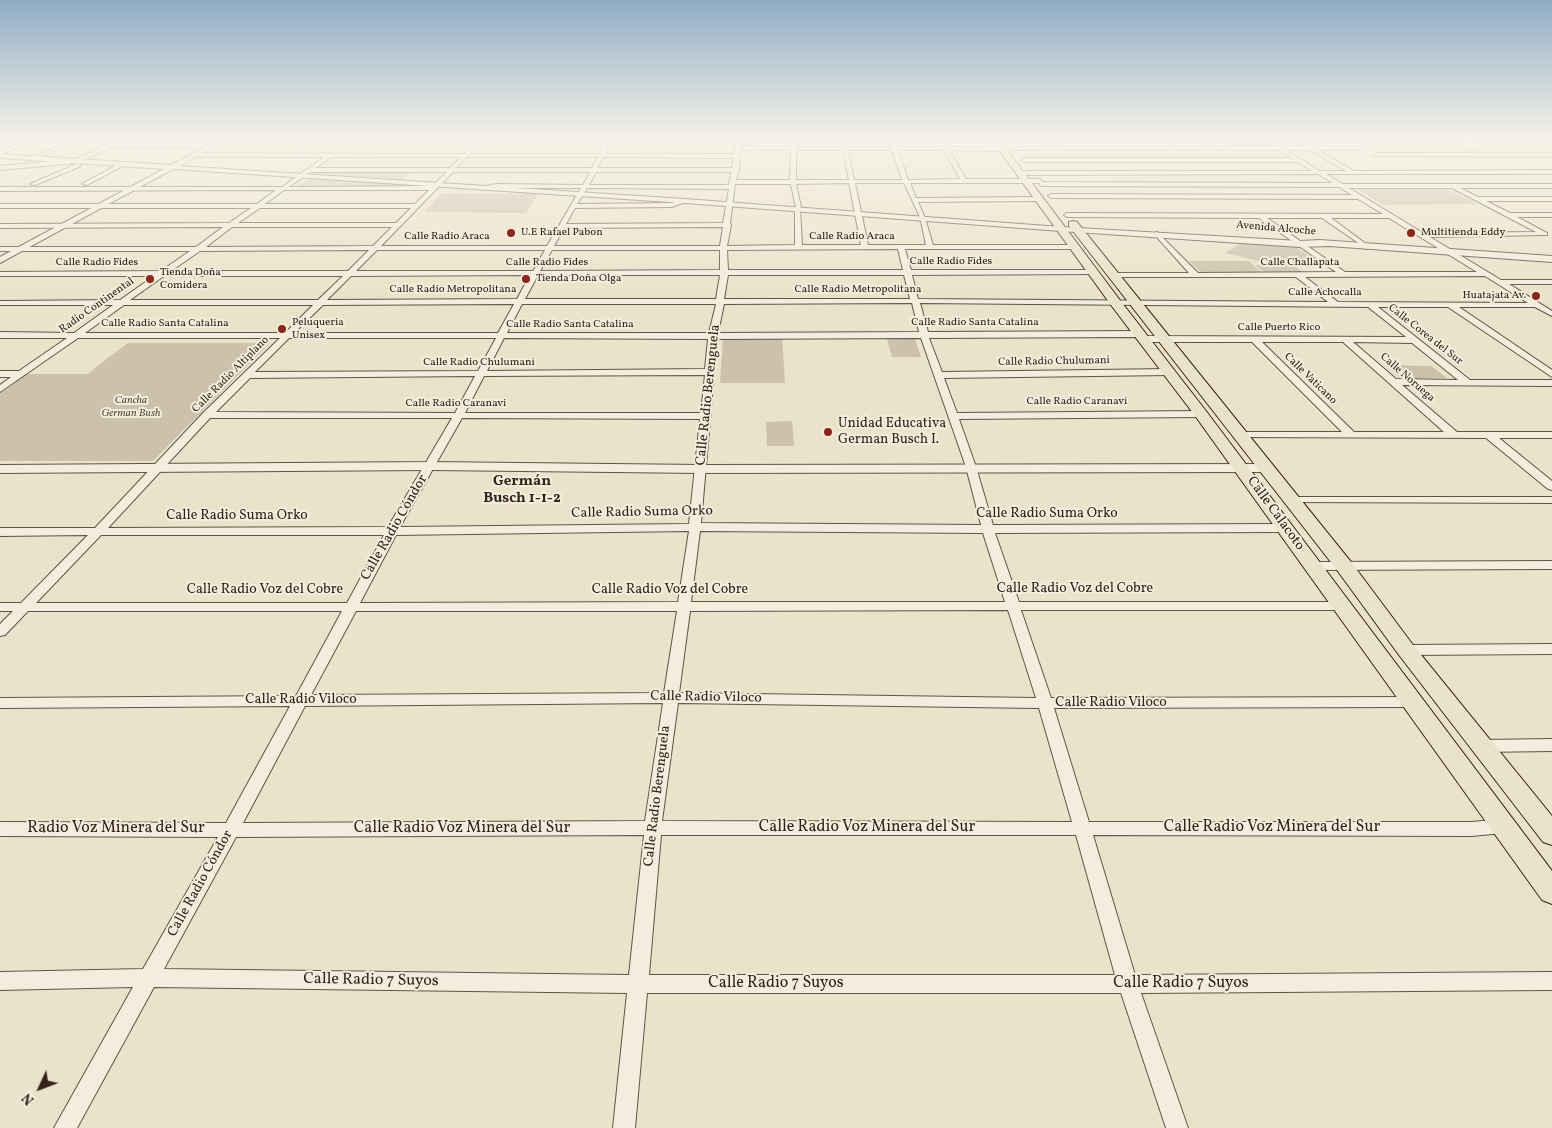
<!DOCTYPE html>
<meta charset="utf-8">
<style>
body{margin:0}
#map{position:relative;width:1552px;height:1128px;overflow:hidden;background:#ebe3c9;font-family:Vollkorn,serif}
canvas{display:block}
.north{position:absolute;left:15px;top:1063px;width:50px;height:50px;-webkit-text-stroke:4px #f2eddc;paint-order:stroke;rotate:227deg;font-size:14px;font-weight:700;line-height:20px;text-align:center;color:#352319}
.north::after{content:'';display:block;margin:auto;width:18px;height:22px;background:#352319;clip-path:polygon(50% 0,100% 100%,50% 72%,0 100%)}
</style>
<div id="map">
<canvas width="1552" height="1128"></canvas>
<div class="north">N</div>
</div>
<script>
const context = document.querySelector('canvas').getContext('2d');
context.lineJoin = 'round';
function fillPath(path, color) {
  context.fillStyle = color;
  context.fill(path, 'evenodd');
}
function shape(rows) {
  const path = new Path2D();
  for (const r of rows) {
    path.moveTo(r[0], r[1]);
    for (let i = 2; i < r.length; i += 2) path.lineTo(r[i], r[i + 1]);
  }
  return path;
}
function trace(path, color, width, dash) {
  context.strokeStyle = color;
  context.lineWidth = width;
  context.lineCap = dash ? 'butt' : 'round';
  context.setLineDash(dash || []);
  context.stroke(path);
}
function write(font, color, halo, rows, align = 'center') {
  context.font = font + ' Vollkorn,serif';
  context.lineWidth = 4;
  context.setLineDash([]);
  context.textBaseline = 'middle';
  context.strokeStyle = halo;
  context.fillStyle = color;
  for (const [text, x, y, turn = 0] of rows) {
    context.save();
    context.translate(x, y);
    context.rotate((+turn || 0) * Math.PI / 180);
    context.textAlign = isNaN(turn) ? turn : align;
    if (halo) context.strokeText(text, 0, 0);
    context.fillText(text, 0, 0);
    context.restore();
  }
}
fillPath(shape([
 [1352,139,1447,139,1475,151,1467,146,1483,146,1496,153,1382,154],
 [1469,140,1548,140,1552,141,1552,154,1501,153],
 [318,171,413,171,403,179,313,174],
 [309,179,399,185,296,187],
 [1354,187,1443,187,1477,204,1383,205],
 [442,193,538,194,526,213,424,212],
 [1243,242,1295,246,1314,260,1259,261,1225,253],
 [1189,261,1249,261,1262,273,1201,273],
 [1255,265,1293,265,1304,273,1265,273],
 [782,337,785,383,720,383,723,338],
 [887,339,915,339,921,357,892,357],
 [128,343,270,343,153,461,0,461,0,394,27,374,88,374,95,369,93,369],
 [1386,365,1431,366,1447,378,1400,378],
 [792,421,794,446,767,446,766,422]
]), '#ccc2ab');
const minor = shape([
 [29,139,36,139,0,155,0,151,29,139],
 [74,139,81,139,37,159,32,158,74,139],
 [118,139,125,139,117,143,211,144,214,146,211,148,111,147,77,163,0,170,0,166,76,159,118,139],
 [479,139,484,139,483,141,606,141,608,139,612,139,611,141,736,141,737,139,741,139,741,146,791,147,791,139,796,139,796,147,842,147,840,139,845,139,847,147,891,147,888,139,893,139,896,147,942,147,937,139,942,139,947,147,1002,147,1005,149,1002,151,949,150,966,179,1040,179,1042,182,1333,183,1318,174,1020,175,1017,173,1020,171,1312,171,1298,162,1024,162,1021,160,1024,158,1292,158,1278,150,1014,150,1012,147,1305,146,1293,139,1299,139,1313,146,1366,147,1364,150,1318,150,1354,171,1552,170,1552,174,1326,174,1343,184,1552,184,1552,188,1460,188,1478,197,1552,197,1552,201,1486,201,1510,213,1552,213,1552,217,1517,217,1547,233,1547,235,1430,237,1501,280,1552,280,1552,284,1509,284,1552,311,1552,316,1535,307,1459,307,1552,370,1552,377,1448,307,1378,307,1470,380,1552,380,1552,386,1402,385,1457,432,1552,432,1552,438,1499,438,1552,481,1552,490,1548,489,1486,438,1235,437,1234,435,1239,432,1342,432,1252,342,1144,342,1140,339,1144,336,1406,337,1368,307,920,303,928,332,1140,331,1144,334,1140,337,929,338,942,372,1170,369,1175,372,1170,375,944,378,957,413,1201,411,1206,414,1201,417,959,419,976,467,993,525,1285,524,1291,528,1285,532,995,533,1019,602,1340,602,1347,606,1340,610,1021,610,1051,698,1412,697,1417,698,1419,702,1417,706,1412,707,1054,708,1089,822,1472,822,1503,819,1509,821,1512,826,1509,831,1503,833,1472,836,1093,835,1135,975,1552,972,1552,990,1141,993,1188,1128,1166,1128,1121,993,647,993,635,1128,613,1128,627,993,154,987,77,1128,54,1128,133,987,0,990,0,972,143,969,218,837,0,836,0,822,226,823,290,706,0,708,0,698,296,696,342,611,28,611,5,635,0,636,0,624,13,611,0,611,0,603,21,603,88,535,0,536,0,528,95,528,203,413,280,338,78,338,0,392,0,385,11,377,0,377,0,371,19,371,67,338,0,338,0,332,74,333,113,305,0,305,0,301,120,300,154,276,0,276,0,272,161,271,190,251,0,251,0,247,196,247,223,227,0,228,0,224,229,223,251,208,0,208,0,204,257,204,276,190,0,191,0,187,282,187,324,157,193,157,190,155,193,153,464,154,474,145,217,145,214,143,217,141,477,141,479,139],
 [479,145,604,145,599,154,470,154,479,145],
 [610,145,736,145,734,154,605,154,610,145],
 [740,150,791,150,790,180,736,180,739,170,740,150],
 [796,150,843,150,849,180,796,180,796,150],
 [848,150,892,150,902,180,854,180,848,150],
 [898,150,944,150,960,179,908,180,898,150],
 [1285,150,1310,150,1346,171,1320,171,1285,150],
 [331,157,461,157,450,168,315,168,331,157],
 [467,157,598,157,592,168,456,168,467,157],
 [603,157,734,158,732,168,597,168,603,157],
 [310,172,447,172,432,186,289,187,310,172],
 [453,172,590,172,583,185,496,184,477,188,480,190,496,188,581,188,547,246,381,246,453,172],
 [596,172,731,172,729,185,589,185,596,172],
 [849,183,861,245,802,245,800,208,801,207,796,184,849,183],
 [855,183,904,183,920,217,926,245,868,245,855,183],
 [910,183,1039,183,1041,186,1339,187,1352,195,1051,194,1048,196,1051,198,1358,199,1383,214,1067,213,1064,215,1067,217,1259,218,1336,272,1198,273,1157,232,1155,233,1155,235,1189,273,1113,273,1109,275,1113,277,1296,277,1328,302,918,299,912,275,1093,274,1097,272,1093,270,911,270,905,249,1075,249,1079,247,1075,245,933,245,925,218,918,202,1040,201,1043,199,1040,197,916,198,910,183],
 [735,184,791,184,796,208,795,210,795,245,727,246,731,225,730,223,735,184],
 [587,188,729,189,723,223,566,224,575,208,672,207,688,201,685,199,672,203,577,204,587,188],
 [1349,188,1452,188,1536,232,1423,233,1349,188],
 [284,190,429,190,415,204,265,204,284,190],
 [260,208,411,208,396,223,238,223,260,208],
 [1267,218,1322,218,1367,249,1371,247,1369,246,1331,218,1389,218,1477,272,1345,272,1267,218],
 [232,227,392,227,373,246,206,247,232,227],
 [723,227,720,246,554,246,564,228,723,227],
 [898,249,903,270,728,270,727,250,898,249],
 [369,250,348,271,171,271,200,251,369,250],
 [377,250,545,250,533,271,356,271,377,250],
 [552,250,720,250,720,270,540,271,552,250],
 [530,275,517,299,327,300,351,276,530,275],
 [538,275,720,275,716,299,525,299,538,275],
 [728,275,904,275,910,299,724,299,728,275],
 [164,276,343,276,318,300,130,300,164,276],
 [1485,276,1528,303,1338,302,1305,277,1485,276],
 [912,303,919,332,718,333,724,304,912,303],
 [514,304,498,333,294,333,323,305,514,304],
 [522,304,716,304,709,333,507,333,522,304],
 [124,305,313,305,285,333,85,333,124,305],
 [289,338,496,338,478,371,255,372,289,338],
 [504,338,708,339,705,369,487,371,504,338],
 [921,338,966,467,981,525,701,523,717,339,921,338],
 [1262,342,1343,342,1444,432,1354,432,1262,342],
 [1353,342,1412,343,1458,380,1396,379,1353,342],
 [705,375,701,413,465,413,484,376,705,375],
 [475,376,455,413,216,412,250,378,475,376],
 [210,418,452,418,388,527,108,528,210,418],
 [462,418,700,419,689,524,400,527,462,418],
 [689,531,678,602,360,603,396,535,689,531],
 [700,531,983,533,1005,602,691,602,700,531],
 [101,535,384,535,347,603,36,603,101,535],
 [1008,610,1036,698,679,693,690,611,1008,610],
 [356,611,677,611,664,693,311,695,356,611],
 [663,703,645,821,243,823,305,706,663,703],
 [678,703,1039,708,1072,822,662,821,678,703],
 [644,835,629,975,164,969,236,837,644,835],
 [661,835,1076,835,1115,975,649,975,661,835],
 [1548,139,1552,139,1552,141,1549,140,1548,139],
 [1376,153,1552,153,1552,157,1374,156,1376,153],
 [79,163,81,166,35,185,30,184,79,163],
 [121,163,126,164,87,185,82,184,121,163],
 [1291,497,1552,497,1552,503,1287,502,1285,500,1291,497],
 [1552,561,1552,569,1313,570,1307,566,1313,562,1552,561],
 [1552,644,1552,654,1406,655,1401,653,1399,650,1401,647,1406,645,1552,644],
 [1552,739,1552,751,1480,752,1474,750,1472,746,1474,742,1480,740,1552,739]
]);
const tertiary = shape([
 [221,139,228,139,180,166,685,199,1061,227,1300,241,1320,240,1552,256,1552,262,1329,246,1300,247,1061,231,685,203,173,169,0,263,0,257,164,169,0,158,0,154,171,165,221,139],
 [431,462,701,465,1265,464,1272,468,1265,472,701,473,431,470,0,473,0,465,431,462]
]);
const primary = shape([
 [991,139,999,139,1119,299,1206,411,1552,871,1552,904,1542,900,1196,417,1111,305,991,139],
 [1073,221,1077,222,1351,562,1413,645,1552,816,1552,845,1543,842,1399,655,1337,570,1069,226,1069,222,1073,221]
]);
trace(minor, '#625345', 2);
trace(tertiary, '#625345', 2);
trace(primary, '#352319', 2);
fillPath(minor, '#f2eddc');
fillPath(tertiary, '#f2eddc');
fillPath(primary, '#ebe3c9');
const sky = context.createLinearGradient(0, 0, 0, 297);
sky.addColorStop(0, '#90adc4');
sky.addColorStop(0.47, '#f6f2e7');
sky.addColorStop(1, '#f6f2e700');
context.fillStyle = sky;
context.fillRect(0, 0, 1552, 297);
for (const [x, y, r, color] of [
 [511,233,5,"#8f2418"],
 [1411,233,5,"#8f2418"],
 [150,279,5,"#8f2418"],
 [526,279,5,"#8f2418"],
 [1536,296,5,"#8f2418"],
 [282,329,5,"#8f2418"],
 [828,432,5,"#8f2418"]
]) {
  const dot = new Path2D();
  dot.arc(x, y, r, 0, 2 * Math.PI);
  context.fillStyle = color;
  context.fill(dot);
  trace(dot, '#f2eddc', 2);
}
write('11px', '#352319', '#f2eddc', [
 ["Avenida Alcoche",1276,229,5],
 ["Calle Radio Araca",447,237],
 ["Calle Radio Araca",852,237],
 ["Calle Radio Fides",951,262],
 ["Calle Radio Fides",97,263],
 ["Calle Radio Fides",547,263],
 ["Calle Challapata",1300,263],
 ["Calle Radio Metropolitana",453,290],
 ["Calle Radio Metropolitana",858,290],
 ["Calle Achocalla",1325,293],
 ["Radio Continental",97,306,-35],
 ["Calle Radio Santa Catalina",975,323],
 ["Calle Radio Santa Catalina",165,324],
 ["Calle Radio Santa Catalina",570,325],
 ["Calle Puerto Rico",1279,328],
 ["Calle Corea del Sur",1425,335,38],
 ["Calle Radio Chulumani",1054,362,-1],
 ["Calle Radio Chulumani",479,363],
 ["Calle Radio Altiplano",231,375,-45],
 ["Calle Noruega",1407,378,41],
 ["Calle Vaticano",1310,379,44],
 ["Calle Radio Caranavi",1077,402],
 ["Calle Radio Caranavi",456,404]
]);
write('11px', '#352319', '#f2eddc', [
 ["U.E Rafael Pabon",521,233],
 ["Multitienda Eddy",1421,233],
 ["Tienda Doña",160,273],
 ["Comidera",160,286],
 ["Tienda Doña Olga",536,279],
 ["Huatajata Av.",1526,296,"right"],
 ["Peluqueria",292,323],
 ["Unisex",292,336]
], 'left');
write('italic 11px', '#5b4b3e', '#f2eddc', [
 ["Cancha",131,401],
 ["German Bush",131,414]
]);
write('14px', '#352319', '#f2eddc', [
 ["Calle Radio Berenguela",709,395,-84],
 ["Calle Radio Suma Orko",642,513,-1],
 ["Calle Radio Suma Orko",1047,514],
 ["Calle Calacoto",1275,514,54],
 ["Calle Radio Suma Orko",237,516],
 ["Calle Radio Cóndor",395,528,-60],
 ["Calle Radio Voz del Cobre",1075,589],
 ["Calle Radio Voz del Cobre",265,590],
 ["Calle Radio Voz del Cobre",670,590],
 ["Calle Radio Viloco",706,698,1],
 ["Calle Radio Viloco",301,700],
 ["Calle Radio Viloco",1111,703],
 ["Calle Radio Berenguela",658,796,-83],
 ["Calle Radio Cóndor",201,884,-61]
]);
write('14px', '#352319', '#f2eddc', [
 ["Unidad Educativa",838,424],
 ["German Busch I.",838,440]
], 'left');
write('bold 15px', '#352319', '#f2eddc', [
 ["Germán",522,482],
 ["Busch 1-1-2",522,499]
]);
write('16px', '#352319', '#f2eddc', [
 ["Calle Radio Voz Minera del Sur",867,828],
 ["Calle Radio Voz Minera del Sur",1272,828],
 ["Radio Voz Minera del Sur",116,829],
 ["Calle Radio Voz Minera del Sur",462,829],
 ["Calle Radio 7 Suyos",371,981,1],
 ["Calle Radio 7 Suyos",776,984],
 ["Calle Radio 7 Suyos",1181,984]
]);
</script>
